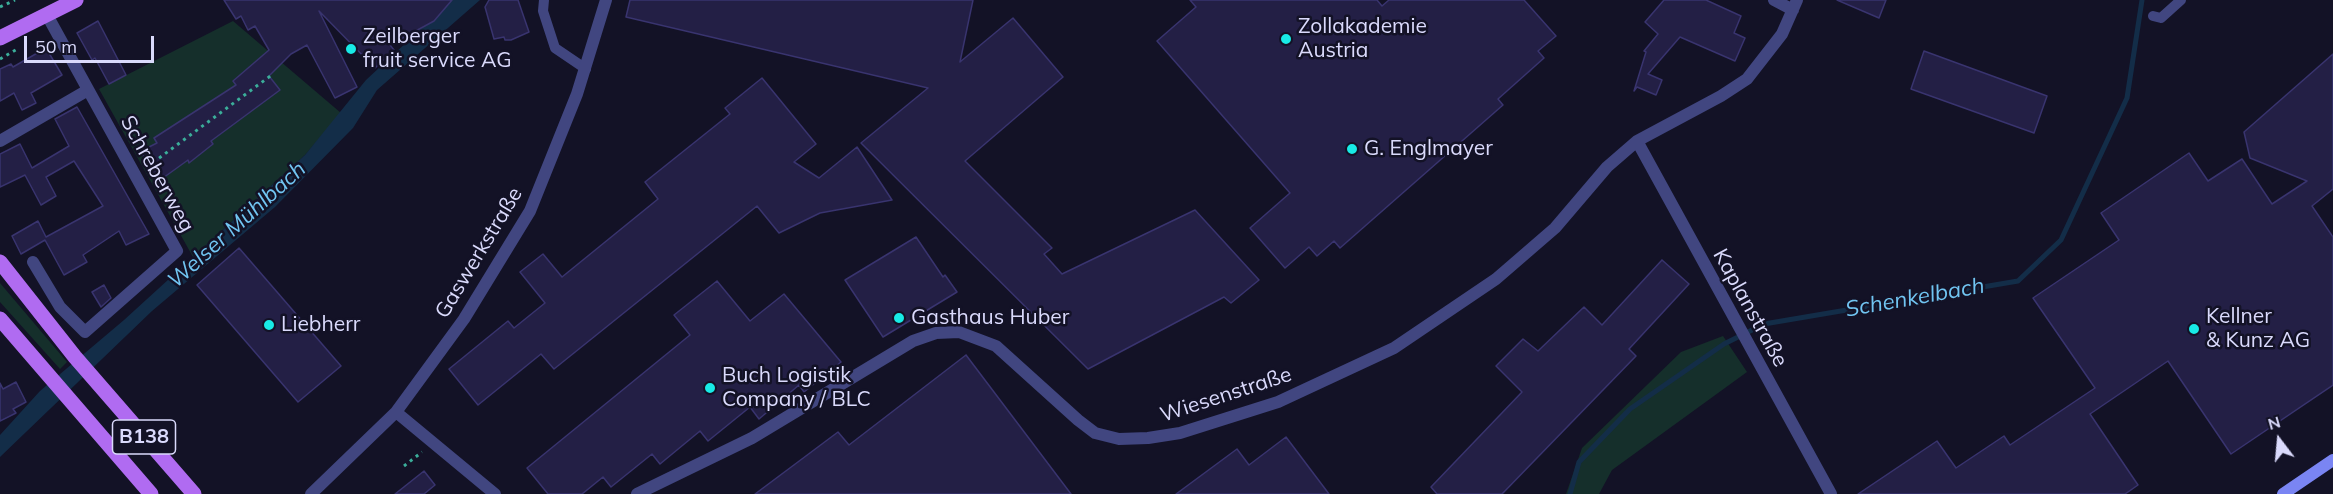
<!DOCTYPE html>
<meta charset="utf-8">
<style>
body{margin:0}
#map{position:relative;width:2333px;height:494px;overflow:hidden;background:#131226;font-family:Mulish,sans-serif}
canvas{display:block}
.north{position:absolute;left:2249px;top:410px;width:60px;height:60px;-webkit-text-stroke:4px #131226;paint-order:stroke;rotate:344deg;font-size:16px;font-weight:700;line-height:24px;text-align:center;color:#dadafc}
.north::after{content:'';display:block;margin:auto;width:21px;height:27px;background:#dadafc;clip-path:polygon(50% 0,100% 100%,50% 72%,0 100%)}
.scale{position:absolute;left:24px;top:36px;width:130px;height:27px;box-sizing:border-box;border:3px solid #dadafc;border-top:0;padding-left:8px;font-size:18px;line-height:21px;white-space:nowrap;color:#dadafc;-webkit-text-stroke:4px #131226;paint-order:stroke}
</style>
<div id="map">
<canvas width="2333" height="494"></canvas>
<div class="north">N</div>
<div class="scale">50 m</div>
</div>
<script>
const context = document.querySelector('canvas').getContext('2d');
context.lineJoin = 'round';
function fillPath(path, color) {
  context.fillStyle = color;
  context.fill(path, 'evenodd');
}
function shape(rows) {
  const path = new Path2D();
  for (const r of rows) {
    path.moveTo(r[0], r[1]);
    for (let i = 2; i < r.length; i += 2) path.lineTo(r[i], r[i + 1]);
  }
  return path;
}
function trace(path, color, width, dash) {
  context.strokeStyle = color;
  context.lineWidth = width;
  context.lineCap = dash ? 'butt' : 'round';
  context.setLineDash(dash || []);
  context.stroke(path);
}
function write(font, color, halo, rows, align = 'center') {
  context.font = font + ' Mulish,sans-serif';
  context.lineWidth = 5;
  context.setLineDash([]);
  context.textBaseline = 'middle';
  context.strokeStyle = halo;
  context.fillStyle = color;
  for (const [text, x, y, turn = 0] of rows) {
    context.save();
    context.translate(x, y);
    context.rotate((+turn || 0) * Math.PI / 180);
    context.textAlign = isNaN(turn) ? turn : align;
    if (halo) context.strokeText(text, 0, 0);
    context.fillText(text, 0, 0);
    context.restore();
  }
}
fillPath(shape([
 [233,21,341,113,305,155,193,257,99,89],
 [0,283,67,362,60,369,0,302],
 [1723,336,1747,372,1612,470,1599,494,1566,494,1582,448,1681,352]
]), '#152f2b');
fillPath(shape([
 [452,0,480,0,377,90,353,128,275,207,152,311,0,457,0,435,40,391,124,320,305,155,366,80]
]), '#132d48');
trace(shape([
 [1570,494,1579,462,1630,409,1724,344,1764,324,2018,281,2061,240,2127,98,2142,0]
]), '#132d48', 5);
const building = shape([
 [224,0,452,0,434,21,390,45,394,50,375,68,319,11,357,87,335,98,307,45,291,54,269,76,280,90,211,141,213,144,189,163,188,160,156,183,141,151,157,143,154,138,236,85,233,81,269,50,255,26,248,30,241,16,236,19,224,0],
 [489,0,518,0,529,32,511,40,505,40,504,37,494,39,485,7,489,0],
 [630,0,973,0,960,62,1013,18,1063,77,965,161,1052,248,1044,254,1062,274,1195,210,1259,280,1231,303,1224,297,1088,369,861,143,928,88,626,17,630,0],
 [1190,0,1377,0,1382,6,1389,0,1524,0,1556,36,1538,51,1544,58,1498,99,1503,105,1340,248,1334,241,1317,256,1309,247,1285,268,1250,228,1290,193,1157,41,1196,7,1190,0],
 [1664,0,1706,0,1741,16,1734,33,1745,38,1735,61,1680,37,1648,74,1662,80,1656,95,1637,87,1634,91,1646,52,1644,51,1658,34,1645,22,1664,0],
 [1837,0,1886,0,1879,18,1837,0],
 [98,21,126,75,109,84,95,58,92,60,77,33,98,21],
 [46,48,62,75,31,93,36,103,22,110,14,93,0,101,0,69,11,64,13,67,46,48],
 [1924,51,2047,96,2034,133,1911,89,1924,51],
 [2333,54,2333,189,2312,206,2333,237,2333,385,2231,454,2168,361,2090,414,2138,485,2125,494,1858,494,1937,441,1956,468,2004,436,2010,445,2095,388,2033,298,2119,240,2101,213,2189,153,2208,181,2242,159,2272,204,2307,181,2250,158,2244,132,2333,54],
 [762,78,816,144,794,162,819,178,857,147,892,200,820,213,779,233,757,206,554,369,541,354,478,405,449,369,508,321,514,328,545,303,520,272,543,254,562,277,658,199,645,182,730,114,725,108,762,78],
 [77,107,149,234,126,245,119,231,83,255,87,262,64,275,45,240,21,254,12,236,38,221,46,237,103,206,74,161,46,177,56,196,41,205,25,175,0,187,0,154,20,144,32,168,69,146,55,119,77,107],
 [916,237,943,277,945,275,957,292,883,337,845,280,916,237],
 [239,248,341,366,298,402,197,285,239,248],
 [1662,260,1689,284,1629,349,1636,356,1502,494,1437,494,1431,487,1522,392,1496,366,1523,339,1538,351,1584,307,1602,325,1662,260],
 [717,281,750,321,784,294,841,362,804,392,799,385,759,419,750,407,708,441,700,431,660,464,652,454,611,487,603,477,582,494,548,494,527,468,690,335,674,315,717,281],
 [104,285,111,298,101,307,92,292,104,285],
 [966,355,1071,494,755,494,838,432,849,445,966,355],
 [16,382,26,402,13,409,16,413,0,421,0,383,3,389,16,382],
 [1286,437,1329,494,1176,494,1237,449,1249,465,1286,437],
 [424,471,435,485,424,494,395,494,424,471]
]);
fillPath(building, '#231f45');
trace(building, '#39346f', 1.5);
trace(shape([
 [0,7,15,0],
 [0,59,19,48],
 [147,167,273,74],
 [404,466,422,452]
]), '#3bae9a', 3, [3, 4.5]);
trace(shape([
 [544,0,543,11,555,48,586,69],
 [2153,16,2161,18,2181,0]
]), '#414680', 10);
trace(shape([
 [1774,0,1793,10],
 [0,141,88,90],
 [1637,141,1831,494],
 [33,262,60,307,85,332,177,251,47,15],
 [396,412,495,494],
 [311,494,396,412,464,319,530,211,577,94,606,0],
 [637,494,752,438,913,341,936,333,959,332,996,346,1078,420,1095,433,1119,439,1148,438,1180,433,1278,402,1394,348,1496,279,1555,228,1607,167,1637,141,1721,96,1747,79,1782,34,1797,0]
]), '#414680', 12);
trace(shape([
 [2283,494,2333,460]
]), '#7a85f3', 12);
trace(shape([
 [0,38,76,0],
 [0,262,75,357,194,494],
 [0,319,151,494]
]), '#b06bf1', 15);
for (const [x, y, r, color] of [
 [1286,39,6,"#18eae6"],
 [351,49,6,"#18eae6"],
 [1352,149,6,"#18eae6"],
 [899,318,6,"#18eae6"],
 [269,325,6,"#18eae6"],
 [2194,329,6,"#18eae6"],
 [710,388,6,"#18eae6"]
]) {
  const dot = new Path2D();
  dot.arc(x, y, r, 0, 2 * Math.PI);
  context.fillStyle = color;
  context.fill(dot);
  trace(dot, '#131226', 2);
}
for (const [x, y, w] of [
 [144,437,63]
]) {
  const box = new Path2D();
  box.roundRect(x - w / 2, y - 17, w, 34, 4.5);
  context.fillStyle = '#131226';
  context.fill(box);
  trace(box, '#dadafc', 1.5);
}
write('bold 20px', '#dadafc', null, [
 ["B138",144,437]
]);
write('21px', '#dadafc', '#131226', [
 ["Zollakademie",1298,27],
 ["Austria",1298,51],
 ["Zeilberger",363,37],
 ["fruit service AG",363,61],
 ["G. Englmayer",1364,149],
 ["Kellner",2206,317],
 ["& Kunz AG",2206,341],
 ["Gasthaus Huber",911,318],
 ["Liebherr",281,325],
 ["Buch Logistik",722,376],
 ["Company / BLC",722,400]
], 'left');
write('21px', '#dadafc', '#131226', [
 ["Schreberweg",157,174,61],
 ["Gaswerkstraße",479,253,-59],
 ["Kaplanstraße",1750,308,61],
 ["Wiesenstraße",1226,395,-18]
]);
write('italic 22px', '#71c5f2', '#131226', [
 ["Welser Mühlbach",237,225,-42],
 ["Schenkelbach",1915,298,-10]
]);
</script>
